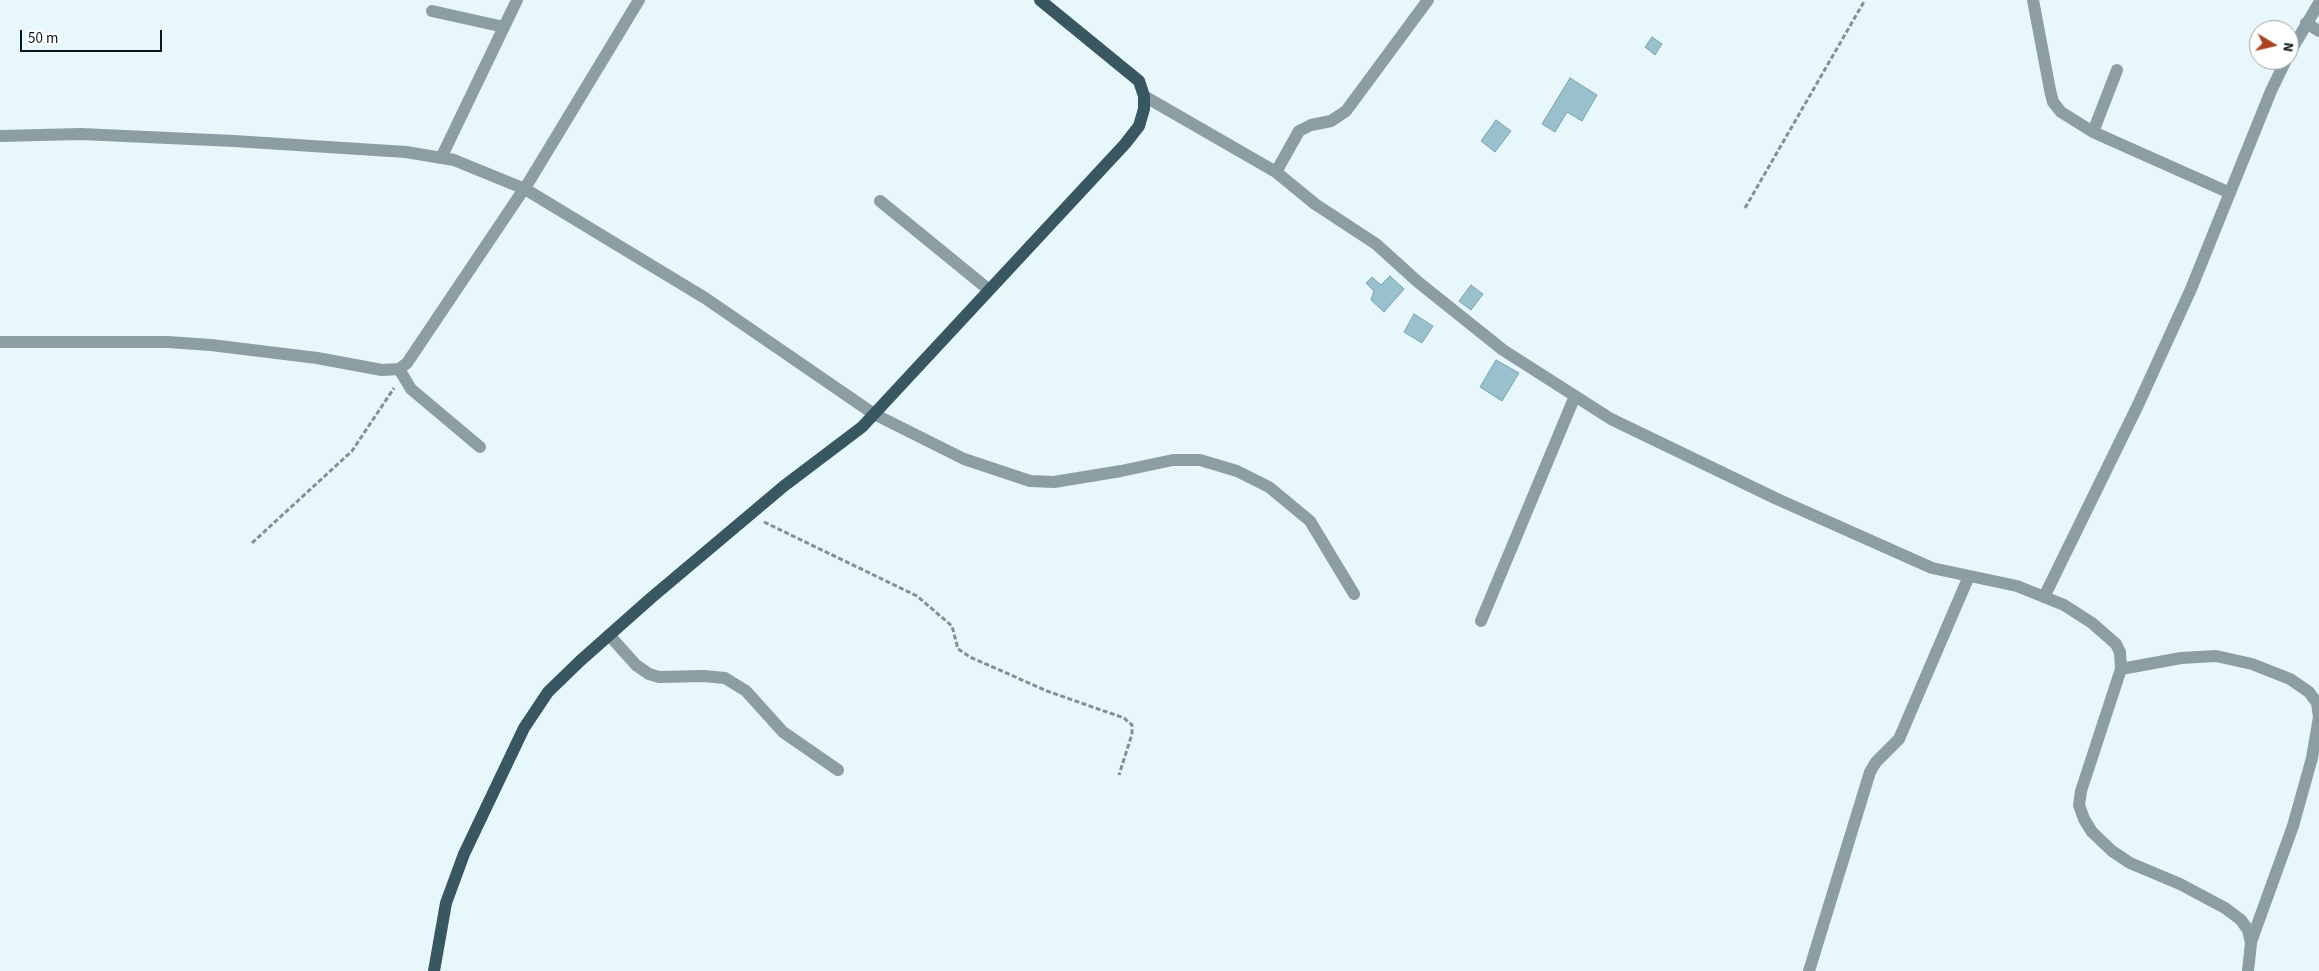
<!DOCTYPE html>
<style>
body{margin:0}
#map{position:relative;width:2319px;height:971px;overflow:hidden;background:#e7f7fc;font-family:"Source Sans 3",sans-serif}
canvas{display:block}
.north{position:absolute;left:2249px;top:20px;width:50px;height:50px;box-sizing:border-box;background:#fff;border:1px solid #9ca2a4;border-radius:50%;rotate:99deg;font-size:14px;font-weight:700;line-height:20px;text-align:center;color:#07171b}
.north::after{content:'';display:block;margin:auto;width:18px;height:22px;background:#ab4322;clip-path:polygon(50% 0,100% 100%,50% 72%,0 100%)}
.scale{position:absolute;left:20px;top:30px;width:142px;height:22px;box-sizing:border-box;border:2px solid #07171b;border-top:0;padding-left:6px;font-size:15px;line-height:18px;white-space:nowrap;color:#07171b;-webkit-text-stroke:4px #fff;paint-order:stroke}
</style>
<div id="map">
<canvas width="2319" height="971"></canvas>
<div class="north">N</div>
<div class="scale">50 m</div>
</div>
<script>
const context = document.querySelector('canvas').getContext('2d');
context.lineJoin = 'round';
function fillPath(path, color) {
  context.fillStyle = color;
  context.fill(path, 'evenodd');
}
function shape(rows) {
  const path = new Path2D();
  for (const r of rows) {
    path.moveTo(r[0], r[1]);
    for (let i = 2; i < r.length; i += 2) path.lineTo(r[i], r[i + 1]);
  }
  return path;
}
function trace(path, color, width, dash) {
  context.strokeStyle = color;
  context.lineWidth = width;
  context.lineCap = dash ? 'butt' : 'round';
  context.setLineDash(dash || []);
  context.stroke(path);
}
const building = shape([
 [1652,37,1662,44,1655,55,1645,47,1652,37],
 [1570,78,1597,95,1582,121,1567,112,1555,132,1542,124,1570,78],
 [1496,120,1511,131,1495,152,1481,141,1496,120],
 [1390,276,1404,289,1384,312,1371,300,1374,291,1366,283,1372,277,1381,285,1390,276],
 [1471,285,1483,294,1471,310,1459,301,1471,285],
 [1414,314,1433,326,1422,343,1404,332,1414,314],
 [1496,360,1519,373,1502,401,1480,387,1496,360]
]);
fillPath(building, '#98c1cd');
trace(building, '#7ba3af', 1);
trace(shape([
 [1745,208,1865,0],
 [764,522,917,596,952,626,958,649,970,657,1047,691,1124,718,1132,725,1132,734,1119,775],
 [252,543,352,451,394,388]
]), '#819195', 3, [5, 2.5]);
trace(shape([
 [2033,0,2050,90,2053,102,2061,112,2093,132,2230,193],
 [432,11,504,27],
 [2306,23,2319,31],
 [2289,54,2319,3],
 [1144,96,1276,172,1315,204,1376,244,1418,282,1503,350,1611,419,1777,499,1932,568,2017,586,2064,605,2092,623,2116,644,2120,652,2121,669,2081,791,2079,805,2084,819,2092,832,2112,851,2130,863,2180,884,2225,908,2241,920,2248,930,2251,943,2248,971],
 [2093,132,2117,70],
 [0,136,81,134,234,141,406,152,454,160,525,189,705,298,874,414,964,459,1030,481,1054,482,1121,471,1173,460,1200,460,1237,471,1269,487,1310,521,1354,594],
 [441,158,517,0],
 [1276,172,1299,131,1311,125,1331,121,1346,111,1428,0],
 [880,201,988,289],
 [0,342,168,342,211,345,317,358,382,370,399,369,407,363,530,180,639,0],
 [399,369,411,389,480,447],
 [2044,597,2138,405,2191,289,2271,91,2286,60],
 [1481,621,1575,396],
 [609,635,636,665,649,674,659,677,704,676,725,678,746,691,783,732,838,770],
 [2121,669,2181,658,2216,656,2252,664,2290,679,2309,692,2317,703,2319,717,2312,758,2293,826,2251,942],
 [1809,971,1870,772,1876,762,1899,739,1969,576]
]), '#8c9ea3', 12);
trace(shape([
 [434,971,446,903,464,854,524,728,548,692,580,661,651,598,784,486,862,427,1125,144,1139,126,1144,109,1144,96,1139,81,1040,0]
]), '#385760', 12);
</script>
